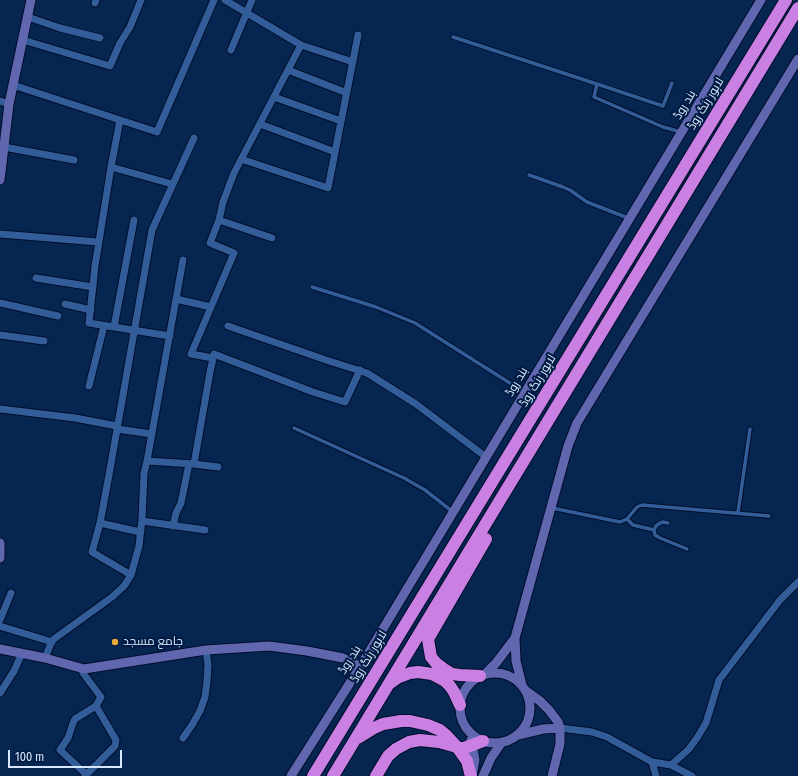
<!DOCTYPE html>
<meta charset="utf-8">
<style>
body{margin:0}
#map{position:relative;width:798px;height:776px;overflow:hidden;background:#062550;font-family:"Fira Sans Condensed",sans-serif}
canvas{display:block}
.scale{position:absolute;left:8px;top:750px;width:114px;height:18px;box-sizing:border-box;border:2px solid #d8e7fb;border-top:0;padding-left:5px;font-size:12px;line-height:14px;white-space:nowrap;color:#d8e7fb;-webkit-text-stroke:3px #001b44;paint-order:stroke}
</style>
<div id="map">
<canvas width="798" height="776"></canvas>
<div class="scale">100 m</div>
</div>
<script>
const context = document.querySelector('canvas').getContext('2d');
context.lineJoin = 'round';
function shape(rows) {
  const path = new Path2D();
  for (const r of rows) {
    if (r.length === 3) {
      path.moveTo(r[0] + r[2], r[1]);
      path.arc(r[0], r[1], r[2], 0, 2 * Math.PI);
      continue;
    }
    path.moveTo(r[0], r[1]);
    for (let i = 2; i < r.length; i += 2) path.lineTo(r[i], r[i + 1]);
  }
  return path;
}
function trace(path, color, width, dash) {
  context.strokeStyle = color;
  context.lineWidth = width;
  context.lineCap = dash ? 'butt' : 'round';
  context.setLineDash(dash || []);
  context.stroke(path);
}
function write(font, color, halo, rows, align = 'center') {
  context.font = font + ' "Fira Sans Condensed",Cairo,sans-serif';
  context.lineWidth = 4;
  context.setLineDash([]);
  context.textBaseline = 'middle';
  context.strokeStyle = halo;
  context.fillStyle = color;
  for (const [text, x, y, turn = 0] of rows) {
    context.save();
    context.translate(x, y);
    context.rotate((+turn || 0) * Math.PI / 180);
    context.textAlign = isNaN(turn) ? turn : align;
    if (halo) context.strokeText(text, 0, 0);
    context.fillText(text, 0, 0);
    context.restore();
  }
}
const lane = shape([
 [453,37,597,84,594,97,663,127,681,132],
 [597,84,663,106,672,83],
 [529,175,563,187,570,190,587,202,628,218],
 [312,287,376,307,415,323,524,392],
 [294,428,404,478,425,490,453,512],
 [552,508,620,522,627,519,637,507,642,505,769,516],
 [738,512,750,429],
 [627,519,633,525,654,530,655,535,660,538,687,549],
 [654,530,656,526,660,523,663,522,668,523]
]);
const street = shape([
 [225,0,301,45,353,62],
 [95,3,96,0],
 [28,17,60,28,100,38],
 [23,40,110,66,120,43,130,27,141,0],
 [231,50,252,0],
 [288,70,347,93],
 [13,85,157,132,214,0],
 [274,97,341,121],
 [0,101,9,104],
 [260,124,335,152],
 [4,147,74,160],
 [241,159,328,188,358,35],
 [111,167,120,120],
 [219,220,272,238],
 [0,234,98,242],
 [36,278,93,287],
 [176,299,211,307],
 [0,303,58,316],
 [65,304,91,310],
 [228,326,326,360,367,373,416,404,486,457],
 [114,327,134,220],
 [0,335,44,341],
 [170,336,89,323,95,266,111,167,172,184],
 [213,358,191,354,234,253,210,243,219,220,223,202,234,173,301,45],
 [89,386,104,326],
 [0,409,75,418,117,426],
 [117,429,152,434],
 [147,461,183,260],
 [218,467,194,464,210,372,214,354,313,392,345,402,360,370],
 [142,521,205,530],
 [100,523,140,532],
 [173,526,176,513,181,503,189,464],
 [131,575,92,552,100,523,109,475,152,230,194,138],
 [0,620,11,593],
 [0,626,52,642],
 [45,658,51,643,54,639,112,597,124,586,131,575,139,546,142,519,144,473,147,461,194,464],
 [84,669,83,673,101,697,96,706,75,719,73,723,68,738,60,750,86,774],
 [0,693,14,671,22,653],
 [560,728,592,732,607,737,652,762,671,765,692,776],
 [183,738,192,725,200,711,205,697,207,681,208,665,206,650],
 [652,762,656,776],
 [671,765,688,750,697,738,706,723,719,680,780,600,798,582],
 [85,776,115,746,116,740,96,706]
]);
const secondary = shape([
 [0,180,9,104,31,0],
 [0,543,0,558],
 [0,649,45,658,84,669,206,650,269,646,307,651,343,658,354,663,360,667],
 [495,708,35],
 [485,674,496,663,515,638],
 [522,685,516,661,515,638,568,446,577,423,798,59],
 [526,691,540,701,549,710,558,722,560,728,560,744,552,776],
 [518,735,543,729,560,728],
 [471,740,475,760,472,776],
 [291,776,360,667,761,0],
 [483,776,491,758,502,742]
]);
const highway = shape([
 [480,676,460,675,452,674,444,669,436,663,431,657,428,639,486,539],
 [390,683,397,678,410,673,418,672,432,674,445,681,450,686,454,692,460,705],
 [358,738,374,728,383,724,401,721,410,721,428,725,440,730,446,735,457,747,460,748,464,748,483,741],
 [313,776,786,0],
 [333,776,798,8],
 [376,776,388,756,396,749,409,742,420,740,439,742,457,747,467,761,471,776]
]);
trace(lane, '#000e2b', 5.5);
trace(street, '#000e2b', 9);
trace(secondary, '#000e2b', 11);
trace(highway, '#000e2b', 14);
trace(lane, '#335d98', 3.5);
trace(street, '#335d98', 7);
trace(secondary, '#6067ae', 9);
trace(highway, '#ca7fe2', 12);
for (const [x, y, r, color] of [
 [115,642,4,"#eaaa39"]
]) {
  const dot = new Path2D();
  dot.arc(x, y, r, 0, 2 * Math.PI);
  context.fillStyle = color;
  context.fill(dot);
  trace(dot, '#001b44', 1.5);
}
write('12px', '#d8e7fb', '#001b44', [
 ["لاہور رنگ روڈ",706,104,-59],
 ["بند روڈ",685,105,-59],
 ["لاہور رنگ روڈ",538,381,-59],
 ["بند روڈ",517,382,-59],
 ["لاہور رنگ روڈ",369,657,-59],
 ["بند روڈ",350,660,-58]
]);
write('12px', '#d8e7fb', '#001b44', [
 ["جامع مسجد",123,642]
], 'left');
</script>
